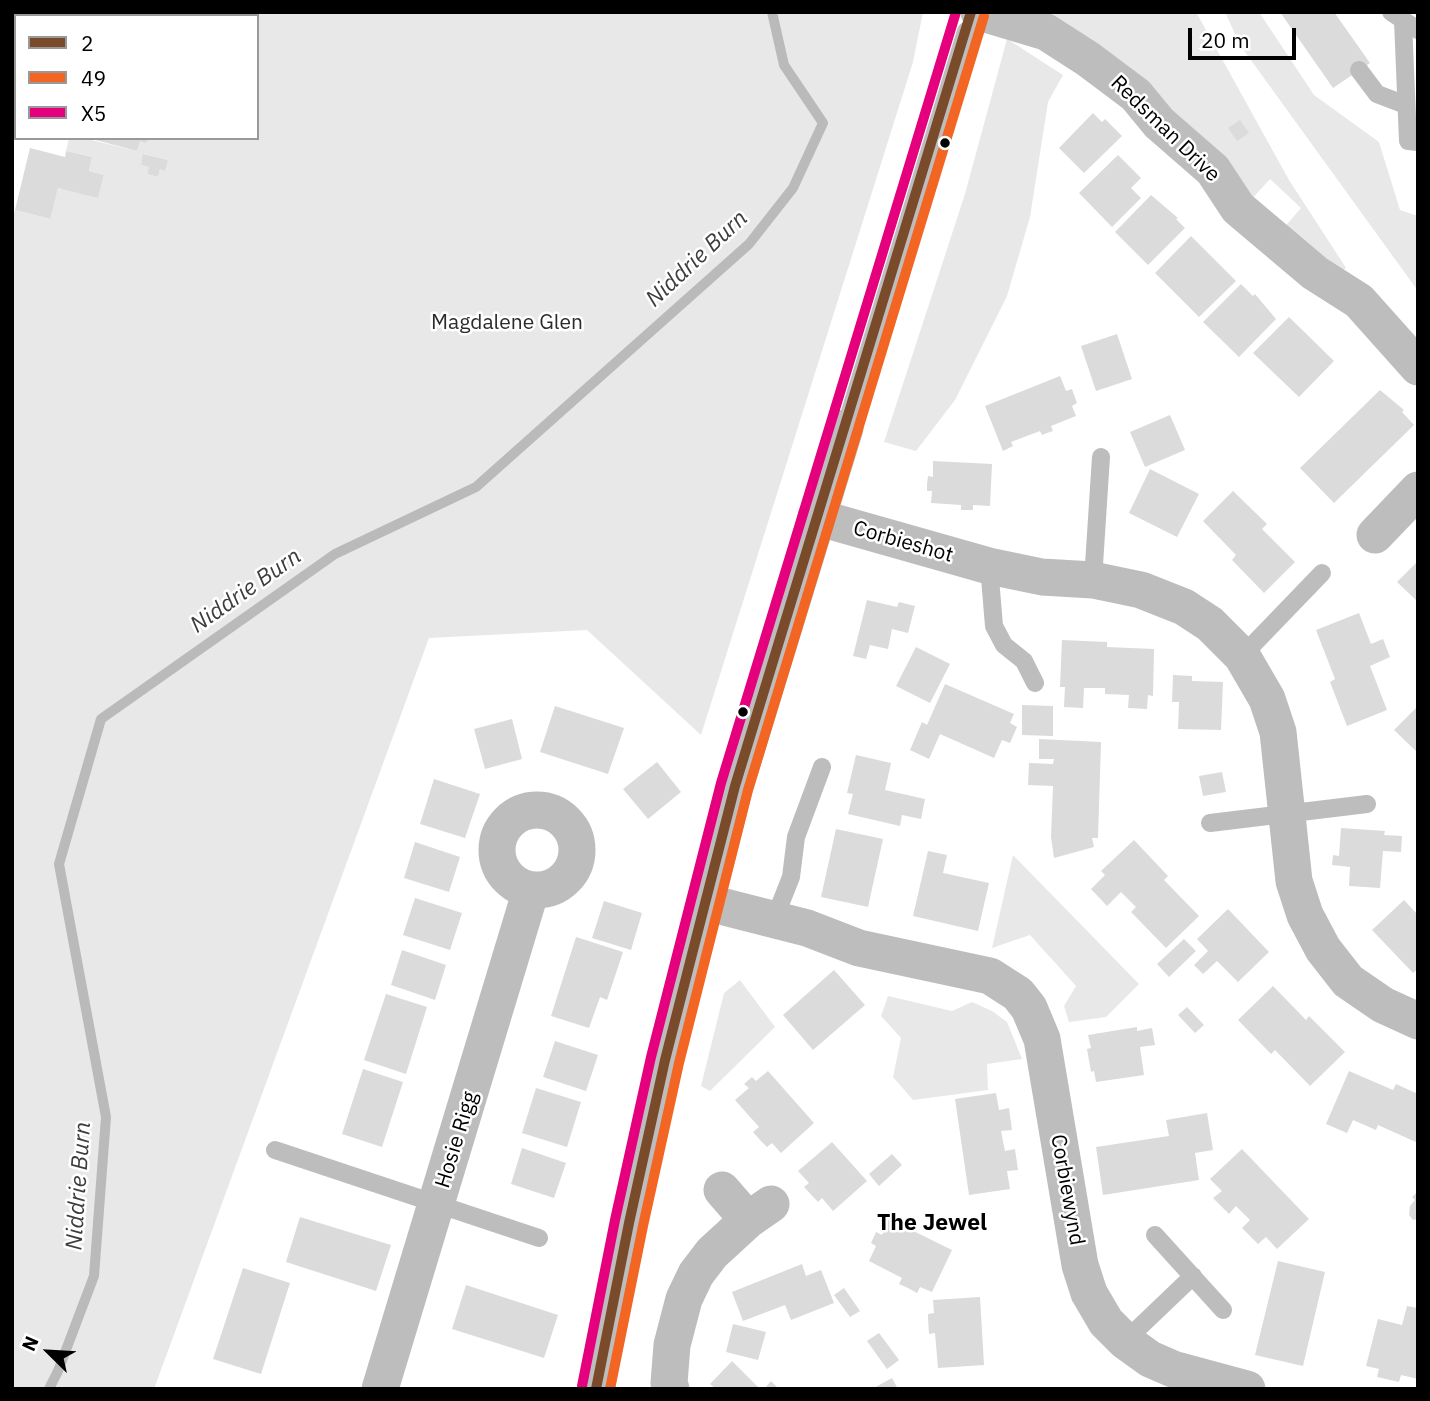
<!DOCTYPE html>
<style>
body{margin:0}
#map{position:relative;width:1430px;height:1401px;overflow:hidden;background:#fff;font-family:"IBM Plex Sans",sans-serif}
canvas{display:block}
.frame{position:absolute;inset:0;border:14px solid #000;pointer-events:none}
.legend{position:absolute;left:14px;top:14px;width:245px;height:126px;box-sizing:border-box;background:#fff;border:2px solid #999;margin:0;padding:9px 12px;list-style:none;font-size:21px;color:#000}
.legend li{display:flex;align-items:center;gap:14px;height:35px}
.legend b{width:35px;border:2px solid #999}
.north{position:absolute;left:14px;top:1317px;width:70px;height:70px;-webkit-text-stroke:5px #fff;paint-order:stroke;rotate:294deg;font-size:19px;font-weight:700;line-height:28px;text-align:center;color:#000}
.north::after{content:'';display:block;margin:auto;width:24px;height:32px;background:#000;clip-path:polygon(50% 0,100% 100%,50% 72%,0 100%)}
.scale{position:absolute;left:1188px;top:28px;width:108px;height:32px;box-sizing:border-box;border:4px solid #000;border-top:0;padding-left:9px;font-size:21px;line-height:24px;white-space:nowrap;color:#000;-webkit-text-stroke:5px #fff;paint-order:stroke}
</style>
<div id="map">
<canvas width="1430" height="1401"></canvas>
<div class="frame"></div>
<ul class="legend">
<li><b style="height:9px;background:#7a4b2a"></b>2</li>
<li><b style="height:9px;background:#f26522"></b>49</li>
<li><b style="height:9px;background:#e5007d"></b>X5</li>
</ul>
<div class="north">N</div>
<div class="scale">20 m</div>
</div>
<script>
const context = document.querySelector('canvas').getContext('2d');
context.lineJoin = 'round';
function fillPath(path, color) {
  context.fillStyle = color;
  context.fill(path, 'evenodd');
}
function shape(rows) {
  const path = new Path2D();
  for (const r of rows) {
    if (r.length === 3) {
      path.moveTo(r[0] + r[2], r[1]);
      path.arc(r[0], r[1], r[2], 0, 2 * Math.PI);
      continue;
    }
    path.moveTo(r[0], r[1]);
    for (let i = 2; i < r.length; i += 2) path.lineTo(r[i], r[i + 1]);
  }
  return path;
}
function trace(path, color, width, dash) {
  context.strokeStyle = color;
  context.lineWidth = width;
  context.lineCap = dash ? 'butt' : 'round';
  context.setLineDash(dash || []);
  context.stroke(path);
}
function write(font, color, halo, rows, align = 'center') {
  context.font = font + ' "IBM Plex Sans",sans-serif';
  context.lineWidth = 5;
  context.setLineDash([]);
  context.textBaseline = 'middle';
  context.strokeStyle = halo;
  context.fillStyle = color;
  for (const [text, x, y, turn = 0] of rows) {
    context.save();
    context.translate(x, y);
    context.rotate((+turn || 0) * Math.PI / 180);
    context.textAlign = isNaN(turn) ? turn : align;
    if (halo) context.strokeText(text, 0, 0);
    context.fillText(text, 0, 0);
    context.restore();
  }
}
fillPath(shape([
 [164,12,923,12,913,62,701,735,587,630,429,638,154,1389,12,1389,12,223,15,210,49,219,58,188,98,197,104,175,89,171,92,157,66,151,69,138,83,138,137,151,140,141,145,142,152,138,257,138,257,16,163,16],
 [144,154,168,160,165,170,160,169,158,177,147,174,149,167,141,165],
 [1047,12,1196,12,1289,180,1346,268,1341,272,1282,230,1301,208,1270,179,1250,201,1065,24],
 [1225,12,1259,12,1314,95,1379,142,1400,210,1418,216,1418,291,1240,45],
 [1007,39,1063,75,1048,102,1030,217,1007,296,955,400,916,451,884,442,965,194],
 [1013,855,1139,984,1106,1017,1069,1022,1064,1006,1076,986,1030,935,992,948],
 [740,980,775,1027,710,1091,701,1086,724,993],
 [888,996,952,1011,972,1002,992,1011,1007,1022,1022,1059,987,1064,988,1090,913,1100,893,1077,901,1038,881,1016]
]), '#e8e8e8');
trace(shape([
 [49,1389,58,1371,94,1276,106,1117,59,864,101,719,335,554,476,487,749,244,793,188,823,123,784,65,772,12]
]), '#bababa', 10);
fillPath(shape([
 [128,12,164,12,163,16,127,16],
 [1280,12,1334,12,1370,63,1333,88],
 [1093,113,1102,122,1105,119,1122,136,1084,173,1059,148],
 [1240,120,1249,133,1237,141,1228,128],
 [88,138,152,138,145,143,140,141,137,151],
 [30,148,65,157,66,151,92,157,89,171,104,175,98,198,58,188,50,219,15,210],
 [143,154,168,160,165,171,160,169,158,177,147,174,149,167,141,165],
 [1118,155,1141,178,1131,188,1141,198,1112,227,1079,193],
 [1151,195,1178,218,1176,219,1185,228,1148,265,1115,232],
 [1191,236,1236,281,1199,317,1155,273],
 [1241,284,1253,296,1255,294,1276,319,1239,357,1203,322],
 [1289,317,1334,361,1299,397,1253,353],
 [1117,334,1132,379,1096,391,1081,346],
 [1060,376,1066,391,1072,389,1074,395,1077,403,1072,406,1076,416,1051,426,1053,431,1047,433,1042,435,1040,431,1011,442,1013,446,1003,451,985,406],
 [1380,390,1404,410,1402,412,1414,425,1334,503,1300,468],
 [1170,415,1185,450,1145,467,1130,432],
 [933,461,992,464,990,506,973,505,973,510,961,510,961,505,931,503,932,491,927,491,927,484,928,476,933,477],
 [1150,469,1199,494,1177,537,1129,513],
 [1233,491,1267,524,1262,529,1295,562,1264,593,1232,560,1236,555,1203,521],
 [1418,561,1418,602,1397,582],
 [867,600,897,607,899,602,915,606,908,633,892,629,888,649,870,645,866,659,853,656],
 [1359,613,1371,644,1383,639,1390,657,1370,666,1387,710,1347,726,1330,682,1335,679,1316,630],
 [1062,640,1107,642,1107,647,1154,649,1153,696,1148,695,1147,709,1128,708,1129,695,1105,694,1105,688,1084,688,1083,708,1064,707,1065,687,1060,687],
 [916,647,950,664,930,703,896,686],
 [1173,675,1192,676,1192,681,1223,682,1221,730,1178,729,1179,702,1172,702],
 [945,684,1014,714,1010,723,1017,727,1010,743,1002,740,994,758,940,734,929,759,910,750,922,722,927,725],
 [1022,705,1053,706,1053,736,1022,735],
 [555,706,624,728,608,774,540,752],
 [1418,706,1418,753,1394,730],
 [512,719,522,759,485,769,474,729],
 [1039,739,1101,742,1098,838,1092,838,1094,847,1054,858,1051,837,1053,786,1028,785,1029,763,1053,764,1054,759,1039,759],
 [856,755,891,763,885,790,925,799,921,819,902,815,900,826,848,814,853,794,847,793],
 [657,762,681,792,648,819,623,789],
 [1222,772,1226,792,1203,796,1199,776],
 [434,779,480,794,465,838,420,824],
 [1341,828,1385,831,1384,835,1402,836,1401,852,1383,851,1380,888,1349,886,1350,867,1332,865,1333,855,1339,856],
 [836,829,883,839,868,907,821,897],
 [1134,840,1168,876,1164,880,1199,916,1166,948,1131,912,1136,907,1121,892,1107,906,1091,889,1105,875,1101,871],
 [415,842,460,857,449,892,404,878],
 [928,851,947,855,943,873,989,883,978,931,913,916],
 [415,898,462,913,450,950,403,935],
 [1404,900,1418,915,1418,969,1413,973,1372,930],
 [604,901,642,913,631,950,592,938],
 [1228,909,1269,952,1238,982,1217,961,1203,974,1194,965,1208,951,1197,939],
 [576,937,623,952,607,1000,600,997,589,1028,551,1016],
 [1184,939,1196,951,1169,977,1157,964],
 [402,950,446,965,435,1000,391,985],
 [834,970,865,1005,813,1050,783,1015],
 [1273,986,1306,1020,1309,1016,1345,1052,1310,1086,1275,1050,1271,1054,1238,1020],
 [386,994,427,1007,406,1074,364,1060],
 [1187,1007,1204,1025,1195,1033,1178,1015],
 [1137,1027,1137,1031,1152,1028,1155,1045,1140,1047,1144,1075,1096,1082,1094,1071,1091,1072,1090,1066,1087,1049,1091,1048,1088,1035],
 [555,1041,598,1055,586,1091,543,1077],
 [363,1069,403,1082,382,1147,342,1134],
 [768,1071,814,1123,781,1153,772,1143,767,1147,760,1140,753,1132,759,1127,735,1100,749,1088,744,1084,752,1077,756,1081],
 [1349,1071,1393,1090,1396,1084,1418,1094,1418,1143,1378,1125,1376,1130,1353,1120,1347,1133,1326,1124],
 [536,1088,581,1102,567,1147,522,1133],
 [996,1093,999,1110,1009,1108,1012,1130,1001,1131,1005,1151,1015,1149,1018,1170,1007,1171,1010,1189,969,1195,955,1099],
 [1207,1113,1213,1150,1195,1153,1199,1180,1103,1195,1096,1147,1169,1136,1166,1120],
 [832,1142,867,1181,833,1211,822,1198,818,1202,804,1187,809,1183,798,1171],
 [522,1148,566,1163,554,1198,511,1184],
 [1242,1149,1309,1219,1277,1249,1266,1237,1258,1244,1242,1228,1250,1220,1236,1206,1229,1214,1213,1198,1222,1191,1210,1179],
 [892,1154,902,1165,879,1186,869,1174],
 [1418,1191,1418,1219,1413,1220,1409,1215,1410,1206,1415,1200,1412,1197],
 [300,1217,391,1245,376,1291,286,1262],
 [889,1219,952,1250,932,1292,920,1287,917,1293,908,1288,899,1284,902,1278,869,1261,876,1246,871,1243,876,1232,882,1235],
 [1278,1261,1325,1272,1303,1366,1255,1355],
 [802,1264,806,1276,821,1270,834,1303,791,1320,785,1305,743,1321,732,1292],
 [243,1268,290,1283,261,1374,213,1359],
 [466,1285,558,1315,544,1358,452,1329],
 [844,1288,860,1311,850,1317,834,1295],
 [980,1297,984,1365,938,1368,935,1333,929,1334,928,1318,928,1314,934,1313,933,1300],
 [1407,1306,1418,1308,1418,1379,1401,1375,1399,1382,1377,1377,1379,1369,1366,1366,1378,1319,1402,1325],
 [733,1324,766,1332,758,1360,726,1352],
 [879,1333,899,1360,887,1369,867,1341],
 [732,1361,760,1389,716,1389,710,1384],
 [892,1378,898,1389,872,1389],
 [771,1381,779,1389,764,1389]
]), '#dbdbdb');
trace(shape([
 [1391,12,1418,30],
 [1403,21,1408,141,1418,142],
 [1359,70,1377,94,1406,105],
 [845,428,966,31],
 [989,566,994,626,1004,645,1024,661,1035,683],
 [1093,580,1101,457],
 [1242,656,1322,573],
 [1210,823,1367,804],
 [774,920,791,877,796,837,822,767],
 [275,1150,539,1238],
 [1155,1235,1223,1310],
 [1125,1341,1193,1276]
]), '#bdbdbd', 18);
trace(shape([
 [979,12,1046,32,1088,59,1136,95,1159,123,1213,170,1238,208,1315,273,1359,301,1418,367],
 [41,16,44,12],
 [12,54,16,49],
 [816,517,989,566,1042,577,1093,580,1141,590,1184,607,1210,624,1242,656,1267,699,1278,732,1294,881,1305,915,1323,949,1348,981,1383,1005,1418,1021],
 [1375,535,1418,490],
 [537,850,40],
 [705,902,807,928,859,948,990,976,1018,994,1029,1008,1042,1039,1080,1265,1089,1293,1106,1322,1125,1341,1150,1359,1173,1369,1247,1389],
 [722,1190,748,1220],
 [380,1389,531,890],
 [596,1389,629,1223,665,1060,735,786,845,428],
 [671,1389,669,1383,672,1345,684,1299,696,1274,712,1253,748,1220,771,1204]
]), '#bdbdbd', 37);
trace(shape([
 [596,1389,629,1223,665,1060,735,786,971,12]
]), '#7a4b2a', 10);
trace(shape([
 [610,1389,643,1226,679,1063,748,790,984,16]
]), '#f26522', 10);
trace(shape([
 [582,1386,615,1220,651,1057,721,783,956,12]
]), '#e5007d', 10);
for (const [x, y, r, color] of [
 [945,143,6,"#000"],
 [743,712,6,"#000"]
]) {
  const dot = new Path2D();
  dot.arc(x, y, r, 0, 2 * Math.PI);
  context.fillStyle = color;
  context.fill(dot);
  trace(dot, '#fff', 2.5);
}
write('21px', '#000', '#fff', [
 ["Redsman Drive",1165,129,44],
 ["Corbieshot",903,542,16],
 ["Hosie Rigg",457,1140,-73],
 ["Corbiewynd",1067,1190,80]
]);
write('21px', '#2c2c2c', '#fff', [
 ["Magdalene Glen",507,323]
]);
write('italic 23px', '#3d3d3d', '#fff', [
 ["Niddrie Burn",697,259,-43],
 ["Niddrie Burn",246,591,-35],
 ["Niddrie Burn",79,1186,-86]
]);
write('bold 23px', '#000', '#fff', [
 ["The Jewel",932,1223]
]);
</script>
